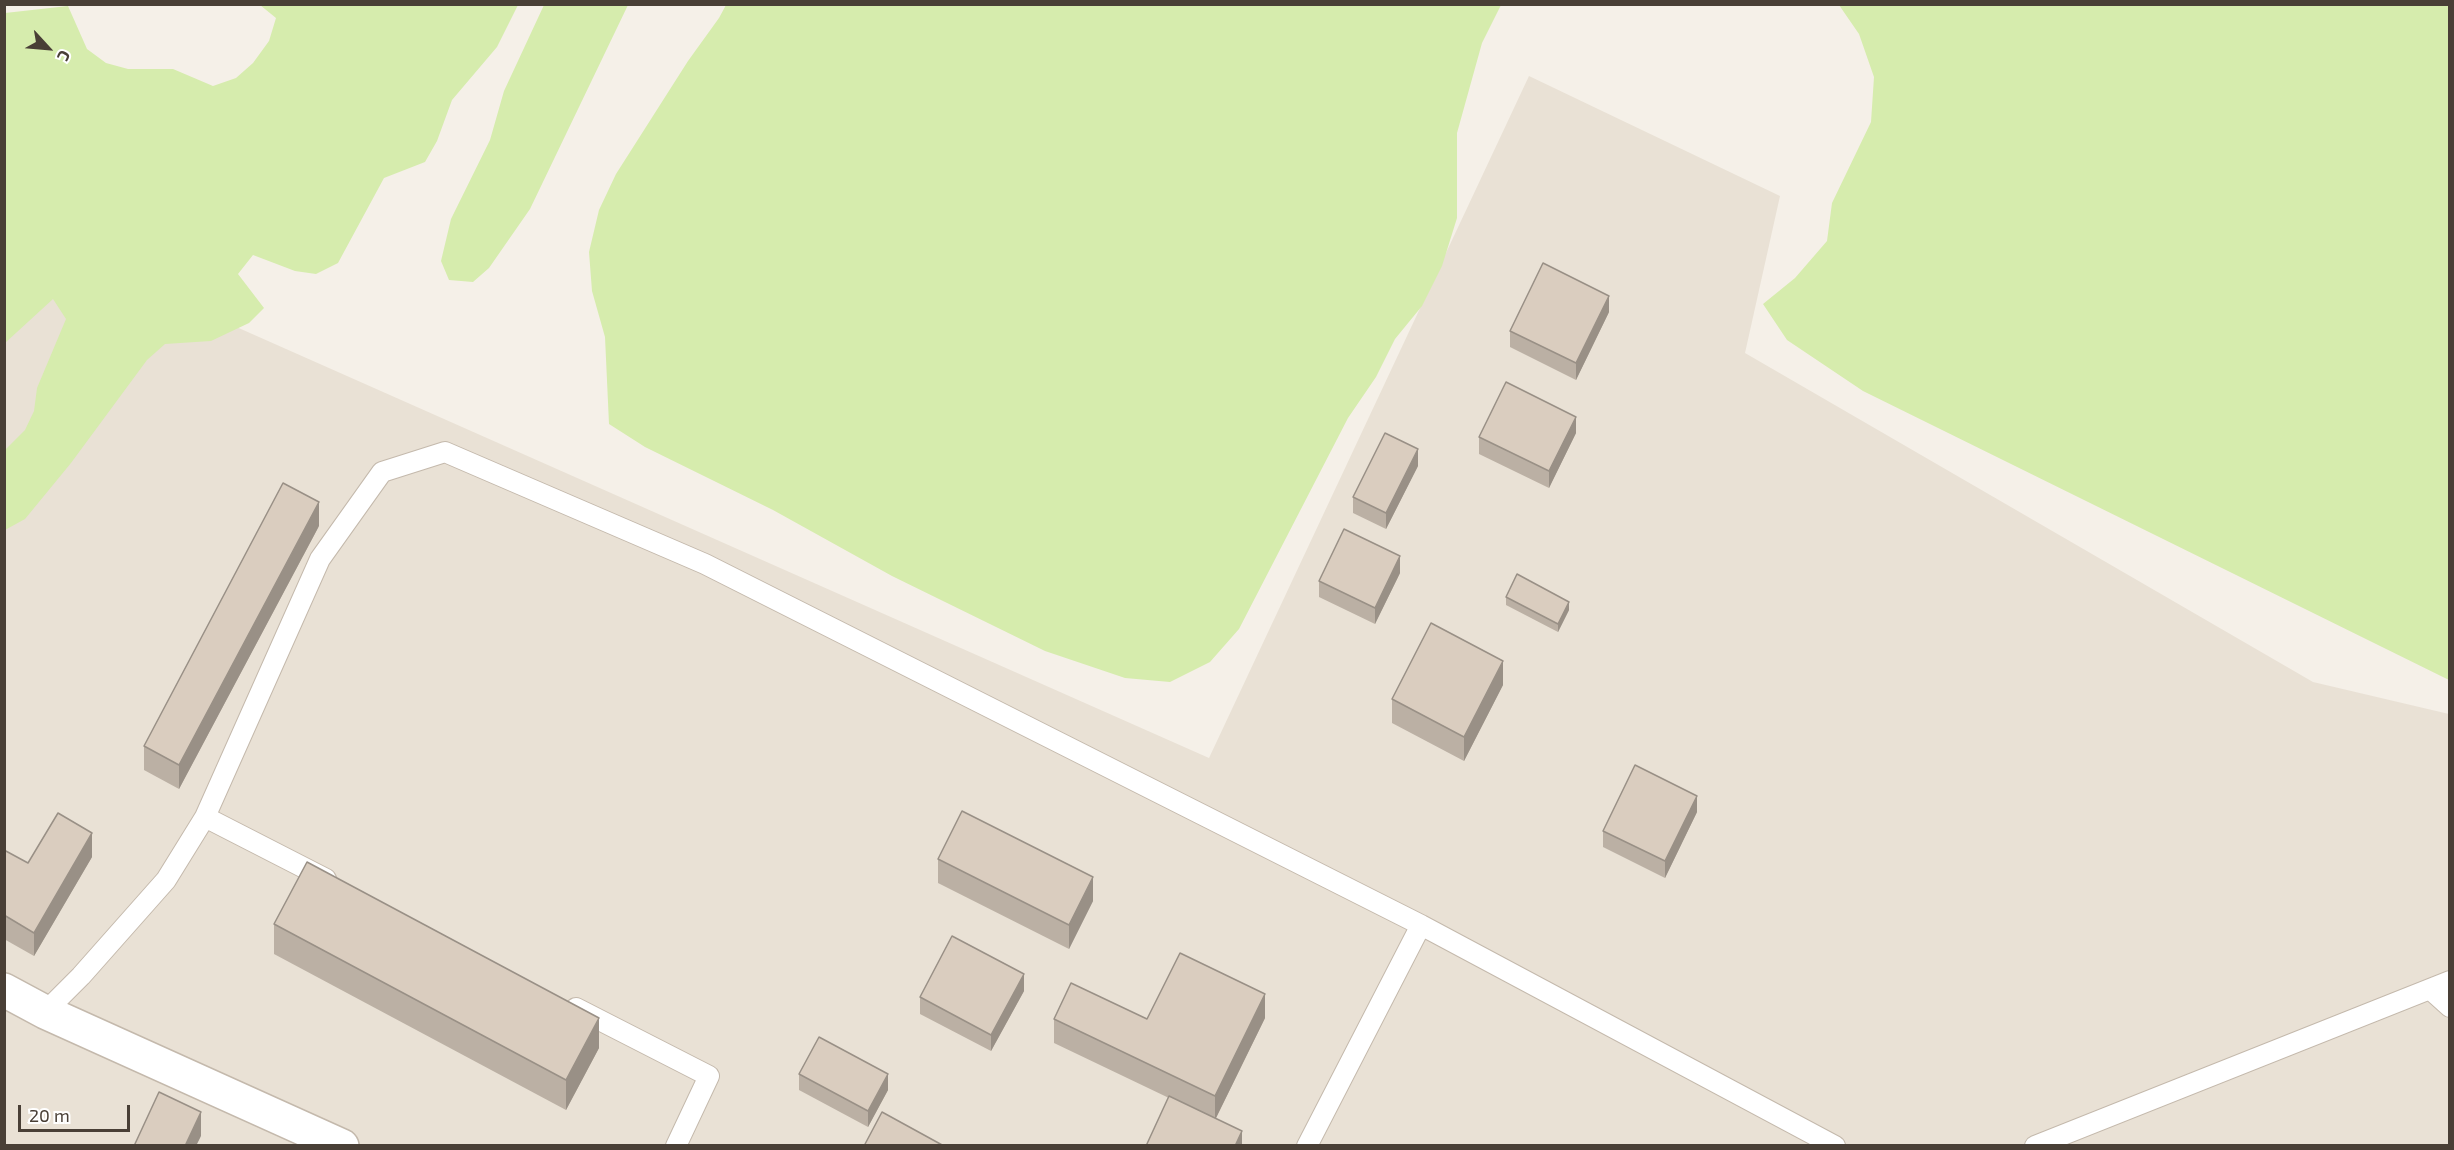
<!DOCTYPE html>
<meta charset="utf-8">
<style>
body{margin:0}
#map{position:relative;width:2454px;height:1150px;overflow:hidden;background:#f5f0e8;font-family:"Exo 2",sans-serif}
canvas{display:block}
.frame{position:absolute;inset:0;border:6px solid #493f36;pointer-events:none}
.north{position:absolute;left:18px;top:18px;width:60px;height:60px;-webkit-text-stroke:4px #fff;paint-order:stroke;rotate:116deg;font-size:16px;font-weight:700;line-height:24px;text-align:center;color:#493f36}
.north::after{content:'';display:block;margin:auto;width:21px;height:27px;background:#493f36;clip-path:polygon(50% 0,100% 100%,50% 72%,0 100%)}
.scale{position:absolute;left:18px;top:1105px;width:112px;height:27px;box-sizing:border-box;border:3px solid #493f36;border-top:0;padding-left:8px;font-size:18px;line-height:21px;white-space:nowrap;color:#493f36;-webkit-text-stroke:4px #fff;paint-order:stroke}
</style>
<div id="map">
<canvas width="2454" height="1150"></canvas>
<div class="frame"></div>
<div class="north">С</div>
<div class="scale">20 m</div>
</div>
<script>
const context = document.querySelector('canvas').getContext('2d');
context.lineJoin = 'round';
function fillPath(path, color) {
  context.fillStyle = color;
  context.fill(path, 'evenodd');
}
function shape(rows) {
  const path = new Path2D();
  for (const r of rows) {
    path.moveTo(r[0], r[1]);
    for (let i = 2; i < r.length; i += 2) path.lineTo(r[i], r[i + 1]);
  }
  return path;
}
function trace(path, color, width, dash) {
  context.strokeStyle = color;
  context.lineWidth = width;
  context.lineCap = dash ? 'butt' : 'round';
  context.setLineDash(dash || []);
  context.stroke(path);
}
fillPath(shape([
 [1529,76,1780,196,1745,353,2313,682,2449,714,2449,1145,5,1145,4,224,1209,758]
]), '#e9e1d5');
fillPath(shape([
 [260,5,518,5,497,47,452,100,437,141,425,162,384,178,338,263,316,274,295,271,253,255,238,274,264,308,249,323,211,341,165,344,147,360,71,463,25,519,5,530,5,450,25,430,34,411,37,388,66,319,53,299,5,343,5,13,68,6,87,49,106,63,128,69,173,69,213,86,236,78,253,63,269,41,276,18],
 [544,5,628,5,530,209,489,268,473,282,449,280,441,261,451,219,490,140,504,91],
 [726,5,1501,5,1482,43,1457,133,1457,218,1442,266,1422,306,1395,339,1376,377,1348,418,1239,629,1210,662,1170,682,1125,678,1045,651,892,576,773,510,645,447,609,424,605,337,592,291,589,252,599,210,616,174,688,61,719,18],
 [1839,5,2449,5,2449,680,1863,391,1787,340,1763,304,1795,278,1827,241,1832,203,1871,122,1874,77,1859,34]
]), '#d6ecad');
const lane = shape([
 [205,817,326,879],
 [2430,989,2450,1007],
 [576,1008,709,1076,676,1146],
 [45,1012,81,976,166,880,205,817,320,559,382,472,445,452,705,564,1421,925,1835,1146],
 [1307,1146,1421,925],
 [2035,1146,2450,981]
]);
const street = shape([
 [4,990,45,1012,342,1146]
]);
trace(lane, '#c4b9ac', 22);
trace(street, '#c4b9ac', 36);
trace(lane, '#fff', 20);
trace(street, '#fff', 33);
fillPath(shape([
 [1609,312,1576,380,1510,347,1510,331],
 [1576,433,1549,488,1479,454,1479,437],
 [1418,466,1386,529,1353,513,1353,497],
 [319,526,179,789,144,770,144,746],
 [1400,573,1375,624,1319,597,1319,581],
 [1506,597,1569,610,1558,632,1506,605],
 [1503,685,1464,761,1392,723,1392,699],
 [1697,812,1665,878,1603,847,1603,831],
 [4,850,28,863,92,857,34,956,4,939],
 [938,859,1093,901,1069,949,938,883],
 [274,924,599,1048,566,1110,274,954],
 [1024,991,991,1051,920,1014,920,997],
 [1265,1018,1216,1118,1242,1146,1169,1098,1054,1043,1054,1019],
 [799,1074,888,1090,868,1127,799,1090]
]), '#bbb0a4');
fillPath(shape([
 [1609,296,1609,312,1576,380,1576,363],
 [1576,417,1576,433,1549,488,1549,471],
 [1418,449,1418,466,1386,529,1386,513],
 [319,502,319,526,179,789,179,765],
 [1400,556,1400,573,1375,624,1375,608],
 [1569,602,1569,610,1558,632,1558,624],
 [1503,661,1503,685,1464,761,1464,737],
 [1697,796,1697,812,1665,878,1665,861],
 [92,833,92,857,34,956,34,933],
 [1093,877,1093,901,1069,949,1069,925],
 [1024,974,1024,991,991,1051,991,1035],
 [1265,994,1265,1018,1215,1120,1215,1096],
 [599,1018,599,1048,566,1110,566,1080],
 [888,1074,888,1090,868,1127,868,1111],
 [201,1112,201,1136,196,1146,185,1146],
 [1242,1131,1242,1146,1235,1146]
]), '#999086');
const building = shape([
 [1543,263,1609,296,1576,363,1510,331,1543,263],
 [1506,382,1576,417,1549,471,1479,437,1506,382],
 [1385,433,1418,449,1386,513,1353,497,1385,433],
 [283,483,319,502,179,765,144,746,283,483],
 [1344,529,1400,556,1375,608,1319,581,1344,529],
 [1517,574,1569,602,1558,624,1506,597,1517,574],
 [1431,623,1503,661,1464,737,1392,699,1431,623],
 [1635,765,1697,796,1665,861,1603,831,1635,765],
 [962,811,1093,877,1069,925,938,859,962,811],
 [58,813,92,833,34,933,4,915,4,850,28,863,58,813],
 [307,862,599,1018,566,1080,274,924,307,862],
 [952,936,1024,974,991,1035,920,997,952,936],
 [1180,953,1265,994,1215,1096,1054,1019,1071,983,1147,1019,1180,953],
 [819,1037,888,1074,868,1111,799,1074,819,1037],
 [159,1092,201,1112,185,1146,134,1146,159,1092],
 [1169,1096,1242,1131,1235,1146,1146,1146,1169,1096],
 [882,1112,944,1146,864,1146,882,1112]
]);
fillPath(building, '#dacdbf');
trace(building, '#999086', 1.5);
</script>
